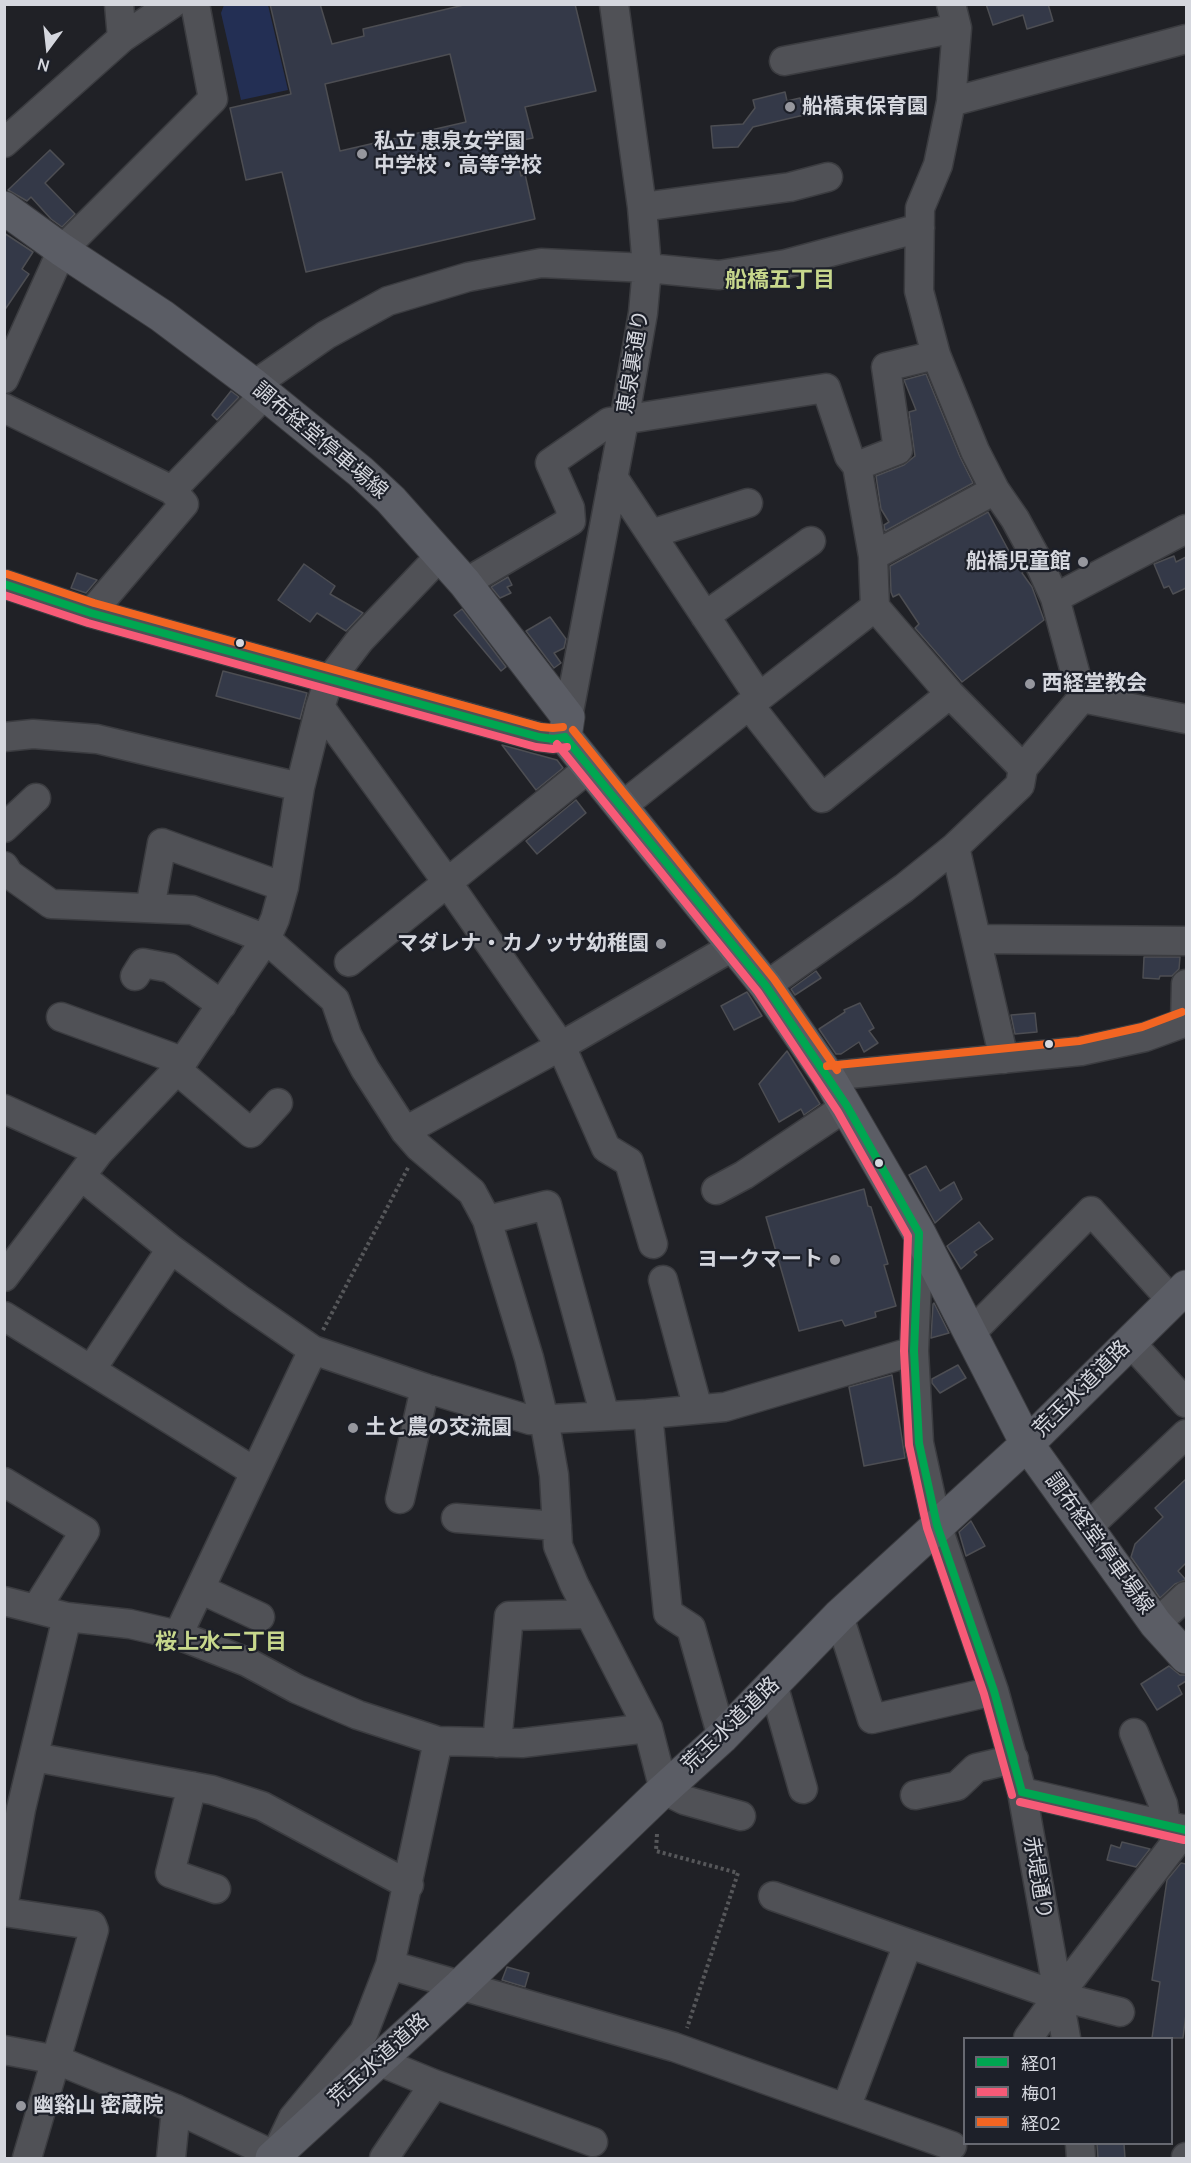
<!DOCTYPE html>
<meta charset="utf-8">
<style>
body{margin:0}
#map{position:relative;width:1191px;height:2163px;overflow:hidden;background:#202126;font-family:Manrope,"Noto Sans JP",sans-serif}
canvas{display:block}
.frame{position:absolute;inset:0;border:6px solid #d5d7de;pointer-events:none}
.legend{position:absolute;left:963px;top:2037px;width:210px;height:108px;box-sizing:border-box;background:#1d2029;border:2px solid #676971;margin:0;padding:8px 10px;list-style:none;font-size:18px;color:#d5d7de}
.legend li{display:flex;align-items:center;gap:12px;height:30px}
.legend b{width:30px;border:2px solid #676971}
.north{position:absolute;left:18px;top:18px;width:60px;height:60px;-webkit-text-stroke:4px #1d2029;paint-order:stroke;rotate:195deg;font-size:16px;font-weight:700;line-height:24px;text-align:center;color:#d5d7de}
.north::after{content:'';display:block;margin:auto;width:21px;height:27px;background:#d5d7de;clip-path:polygon(50% 0,100% 100%,50% 72%,0 100%)}
</style>
<div id="map">
<canvas width="1191" height="2163"></canvas>
<div class="frame"></div>
<ul class="legend">
<li><b style="height:8px;background:#00a651"></b>経01</li>
<li><b style="height:8px;background:#f75a77"></b>梅01</li>
<li><b style="height:8px;background:#f26522"></b>経02</li>
</ul>
<div class="north">N</div>
</div>
<script>
const context = document.querySelector('canvas').getContext('2d');
context.lineJoin = 'round';
function fillPath(path, color) {
  context.fillStyle = color;
  context.fill(path, 'evenodd');
}
function shape(rows) {
  const path = new Path2D();
  for (const r of rows) {
    path.moveTo(r[0], r[1]);
    for (let i = 2; i < r.length; i += 2) path.lineTo(r[i], r[i + 1]);
  }
  return path;
}
function trace(path, color, width, dash) {
  context.strokeStyle = color;
  context.lineWidth = width;
  context.lineCap = dash ? 'butt' : 'round';
  context.setLineDash(dash || []);
  context.stroke(path);
}
function write(font, color, halo, rows, align = 'center') {
  context.font = font + ' Manrope,"Noto Sans JP",sans-serif';
  context.lineWidth = 4.5;
  context.setLineDash([]);
  context.textBaseline = 'middle';
  context.strokeStyle = halo;
  context.fillStyle = color;
  for (const [text, x, y, turn = 0] of rows) {
    context.save();
    context.translate(x, y);
    context.rotate((+turn || 0) * Math.PI / 180);
    context.textAlign = isNaN(turn) ? turn : align;
    if (halo) context.strokeText(text, 0, 0);
    context.fillText(text, 0, 0);
    context.restore();
  }
}
fillPath(shape([
 [224,5,268,5,288,90,241,100,221,13]
]), '#232f54');
const building = shape([
 [270,4,320,4,332,44,364,36,363,29,468,4,575,4,596,91,525,107,533,138,513,142,521,176,525,174,535,219,306,272,282,172,246,180,230,108,291,94,270,4],
 [450,54,466,122,340,151,325,84,450,54],
 [986,4,1048,4,1053,21,1027,29,1023,15,993,25,986,4],
 [785,92,787,101,800,98,804,115,753,127,738,147,713,148,711,126,743,124,755,108,753,100,785,92],
 [50,150,64,164,45,183,75,214,62,227,51,219,31,197,27,201,8,190,50,150],
 [4,233,33,252,22,269,29,274,4,311,4,233],
 [926,374,960,457,973,483,885,531,884,525,889,522,881,509,876,476,904,465,915,456,909,412,916,410,904,380,926,374],
 [231,391,239,397,217,420,212,415,231,391],
 [988,512,1011,555,1015,553,1024,570,1022,573,1032,587,1044,620,962,682,915,628,919,624,899,594,893,597,891,592,890,566,988,512],
 [1174,556,1176,562,1186,557,1186,588,1173,594,1169,586,1164,588,1154,564,1174,556],
 [304,564,335,586,330,594,363,613,346,631,317,613,310,622,278,600,304,564],
 [77,573,97,580,86,593,71,588,77,573],
 [508,577,512,585,507,587,511,593,500,598,491,587,508,577],
 [462,609,506,667,501,671,454,615,462,609],
 [550,617,566,639,564,648,554,653,561,663,554,668,526,631,550,617],
 [223,671,307,693,300,719,216,696,223,671],
 [502,745,557,760,563,768,536,790,502,745],
 [576,800,586,813,537,854,526,841,576,800],
 [1144,957,1180,957,1179,969,1172,976,1160,976,1159,979,1143,978,1144,957],
 [816,971,821,978,795,995,791,989,816,971],
 [747,992,762,1016,734,1030,721,1006,747,992],
 [860,1003,874,1028,869,1031,878,1043,864,1052,859,1042,841,1054,836,1054,819,1029,845,1012,844,1010,860,1003],
 [1035,1013,1037,1032,1015,1034,1011,1015,1035,1013],
 [787,1051,820,1104,804,1115,801,1109,779,1122,759,1084,787,1051],
 [926,1166,940,1191,954,1182,962,1199,935,1223,909,1175,926,1166],
 [864,1189,868,1206,871,1207,888,1264,884,1265,896,1306,875,1312,876,1317,845,1326,842,1320,799,1331,766,1217,864,1189],
 [979,1222,993,1239,974,1252,977,1255,961,1269,947,1246,979,1222],
 [934,1303,949,1333,931,1338,933,1304,934,1303],
 [958,1365,966,1378,940,1393,932,1383,932,1379,958,1365],
 [892,1375,905,1458,864,1466,849,1387,892,1375],
 [1186,1479,1186,1563,1178,1571,1186,1580,1175,1584,1160,1598,1131,1557,1135,1544,1163,1517,1155,1508,1186,1479],
 [971,1521,985,1546,966,1556,959,1532,971,1521],
 [1169,1666,1180,1675,1186,1675,1186,1681,1178,1686,1182,1694,1157,1710,1141,1684,1169,1666],
 [1122,1842,1150,1849,1136,1867,1107,1860,1111,1845,1120,1848,1122,1842],
 [1181,1863,1186,1864,1186,2014,1183,2038,1152,2038,1160,1982,1152,1980,1167,1880,1181,1863],
 [507,1967,529,1973,525,1987,502,1980,507,1967],
 [1097,2144,1124,2144,1125,2158,1098,2158,1097,2144]
]);
fillPath(building, '#343948');
trace(building, '#4d4e53', 1.5);
const minor = shape([
 [119,4,122,38],
 [951,4,957,28,951,102,938,165,920,208,919,291,936,355,975,451,995,490,1015,519,1039,563,1055,598,1082,698],
 [784,61,957,28],
 [951,102,1186,39],
 [4,143,122,38,172,4],
 [642,207,790,187,828,177],
 [4,379,62,250,213,99,195,4],
 [254,385,326,335,388,301,468,277,541,263,647,268,719,275,786,264,920,228],
 [4,408,172,490,184,504,91,613],
 [857,466,898,450,886,367,936,355],
 [613,477,759,697],
 [172,490,265,394],
 [651,534,748,503],
 [873,556,995,490],
 [465,583,571,521,570,508,550,463,609,422,826,388,849,456,857,466,873,556,875,607,950,694,1023,768],
 [4,584,91,613,539,737,553,739,565,737],
 [1055,598,1186,529],
 [705,616,811,541],
 [1082,698,1186,719],
 [749,705,822,798,950,694],
 [320,707,447,882,561,1046,606,1148,629,1162,653,1244],
 [568,717,624,421,643,313,647,268,642,207,614,4],
 [4,737,33,734,97,739,300,787],
 [621,807,749,705,875,607],
 [4,828,36,798],
 [955,847,1004,1059],
 [4,866,9,874,51,904,192,910,266,939,335,1000,347,1035,365,1069,405,1131,419,1147,472,1192,487,1220,529,1358,544,1419,554,1475,558,1546,574,1584,648,1728,664,1790,684,1800,741,1816],
 [150,908,162,843,284,887],
 [977,939,1186,941],
 [349,962,589,768],
 [135,976,143,963,170,968,222,1005],
 [766,986,904,888,955,847,1020,785,1023,768,1082,698],
 [61,1017,182,1061],
 [1185,1023,1186,984],
 [177,1070,251,1133,278,1103],
 [828,1076,1081,1051,1145,1037,1186,1022],
 [4,1109,99,1152],
 [405,1131,561,1046,734,946],
 [81,1176,171,1249,239,1299,313,1350,425,1388,530,1420,648,1414,725,1407,914,1351],
 [716,1190,744,1175,847,1106],
 [487,1220,547,1205,605,1416],
 [919,1233,914,1351,919,1443,937,1525,994,1691,1022,1792,1066,2038],
 [4,1277,99,1152,177,1070,266,939,275,919,284,887,300,787,320,707,326,689,331,678,360,640,441,555],
 [663,1280,698,1409],
 [4,1316,255,1472],
 [972,1332,1091,1211,1172,1301],
 [1130,1342,1186,1403],
 [91,1370,171,1249],
 [648,1414,668,1613,691,1628,722,1737],
 [4,1482,85,1531,36,1609],
 [400,1499,425,1388],
 [456,1518,557,1526],
 [1088,1527,1186,1434],
 [200,1589,260,1617],
 [4,1601,67,1617,130,1624,178,1635,247,1662,297,1689,358,1715,438,1741,522,1743,648,1728],
 [839,1616,872,1719,994,1691],
 [1156,1624,1186,1596],
 [178,1635,313,1350],
 [773,1684,803,1789],
 [1134,1733,1163,1804,1166,1824],
 [497,1743,509,1616,589,1614],
 [34,1757,212,1790,262,1806,409,1885],
 [192,1786,170,1873,216,1889],
 [1022,1792,1186,1830],
 [915,1795,957,1786,976,1768,1014,1759],
 [773,1896,1058,1996,1120,2012],
 [4,1902,21,1809,67,1617],
 [4,1912,92,1925,94,1930,27,2158],
 [390,1965,674,2047,952,2146],
 [1028,2038,1058,1996,1186,1829],
 [4,2050,57,2060,176,2109,280,2158],
 [378,2061,434,2084,593,2142],
 [846,2108,908,1944],
 [1080,2144,1081,2158],
 [280,2145,293,2118,364,2032,390,1965,438,1741],
 [171,2158,176,2109],
 [384,2158,434,2084],
 [1186,2158,1186,2157]
]);
const major = shape([
 [4,208,62,250,162,316,254,385,361,472,391,500,465,583,568,717,565,737,766,986,828,1076,919,1233,1027,1444,1156,1624,1186,1657],
 [272,2158,460,1986,658,1795,722,1737,839,1616,1027,1444,1186,1287]
]);
trace(minor, '#3b3c40', 31);
trace(major, '#3b3c40', 35);
trace(shape([
 [323,1330,409,1166],
 [657,1834,656,1851,738,1873,687,2028]
]), '#56575a', 4, [3, 3]);
trace(minor, '#505156', 28);
trace(major, '#5b5d65', 33);
trace(shape([
 [4,584,91,613,539,737,553,739,565,737],
 [565,737,766,986,847,1106,919,1233,914,1351,919,1443,937,1525,994,1691,1022,1792],
 [1022,1792,1186,1830]
]), '#00a651', 8);
trace(shape([
 [4,595,88,623,536,747,553,749,567,747],
 [557,744,758,992,838,1112,908,1236,904,1351,909,1445,927,1528,984,1694,1012,1795],
 [1020,1802,1184,1840]
]), '#f75a77', 8);
trace(shape([
 [7,574,94,603,541,727,553,728,563,727],
 [573,730,774,979,837,1070],
 [827,1066,1079,1041,1142,1027,1182,1012]
]), '#f26522', 8);
for (const [x, y, r, color] of [
 [790,107,6,"#96979e"],
 [362,154,6,"#96979e"],
 [1083,562,6,"#96979e"],
 [240,643,5,"#d5d7de"],
 [1030,684,6,"#96979e"],
 [661,944,6,"#96979e"],
 [1049,1044,5,"#d5d7de"],
 [879,1163,5,"#d5d7de"],
 [835,1260,6,"#96979e"],
 [353,1428,6,"#96979e"],
 [21,2106,6,"#96979e"]
]) {
  const dot = new Path2D();
  dot.arc(x, y, r, 0, 2 * Math.PI);
  context.fillStyle = color;
  context.fill(dot);
  trace(dot, '#1d2029', 2);
}
write('bold 21px', '#d5d7de', '#1d2029', [
 ["船橋東保育園",802,107],
 ["私立 恵泉女学園",374,142],
 ["中学校・高等学校",374,166],
 ["船橋児童館",1071,562,"right"],
 ["西経堂教会",1042,684],
 ["マダレナ・カノッサ幼稚園",649,944,"right"],
 ["ヨークマート",823,1260,"right"],
 ["土と農の交流園",365,1428],
 ["幽谿山 密蔵院",33,2106]
], 'left');
write('21px', '#d5d7de', '#1d2029', [
 ["恵泉裏通り",634,362,-81],
 ["調布経堂停車場線",320,441,40],
 ["荒玉水道道路",1082,1389,-45],
 ["調布経堂停車場線",1099,1544,54],
 ["荒玉水道道路",731,1725,-44],
 ["赤堤通り",1037,1878,80],
 ["荒玉水道道路",379,2060,-42]
]);
write('bold 22px', '#c7d78c', '#1d2029', [
 ["船橋五丁目",780,281],
 ["桜上水二丁目",221,1643]
]);
</script>
